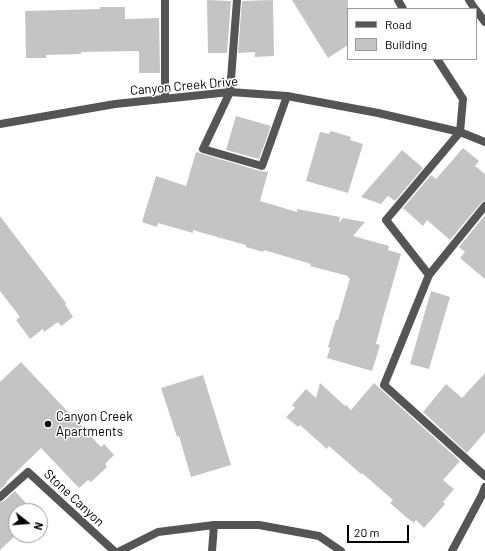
<!DOCTYPE html>
<style>
body{margin:0}
#map{position:relative;width:485px;height:551px;overflow:hidden;background:#fff;font-family:Barlow,sans-serif}
canvas{display:block}
.legend{position:absolute;left:347px;top:8px;width:130px;height:52px;box-sizing:border-box;background:#fff;border:1px solid #999;margin:0;padding:5px 7px;list-style:none;font-size:12px;color:#000}
.legend li{display:flex;align-items:center;gap:8px;height:20px}
.legend b{width:20px;border:1px solid #999}
.north{position:absolute;left:8px;top:503px;width:40px;height:40px;box-sizing:border-box;background:#fff;border:1px solid #999;border-radius:50%;rotate:107deg;font-size:11px;font-weight:700;line-height:16px;text-align:center;color:#000}
.north::after{content:'';display:block;margin:auto;width:14px;height:18px;background:#000;clip-path:polygon(50% 0,100% 100%,50% 72%,0 100%)}
.scale{position:absolute;left:347px;top:525px;width:62px;height:18px;box-sizing:border-box;border:2px solid #000;border-top:0;padding-left:5px;font-size:12px;line-height:14px;white-space:nowrap;color:#000;-webkit-text-stroke:3px #fff;paint-order:stroke}
</style>
<div id="map">
<canvas width="485" height="551"></canvas>
<ul class="legend">
<li><b style="height:5px;background:#555"></b>Road</li>
<li><b style="height:11px;background:#c4c4c4"></b>Building</li>
</ul>
<div class="north">N</div>
<div class="scale">20 m</div>
</div>
<script>
const context = document.querySelector('canvas').getContext('2d');
context.lineJoin = 'round';
function fillPath(path, color) {
  context.fillStyle = color;
  context.fill(path, 'evenodd');
}
function shape(rows) {
  const path = new Path2D();
  for (const r of rows) {
    path.moveTo(r[0], r[1]);
    for (let i = 2; i < r.length; i += 2) path.lineTo(r[i], r[i + 1]);
  }
  return path;
}
function trace(path, color, width, dash) {
  context.strokeStyle = color;
  context.lineWidth = width;
  context.lineCap = dash ? 'butt' : 'round';
  context.setLineDash(dash || []);
  context.stroke(path);
}
function write(font, color, halo, rows, align = 'center') {
  context.font = font + ' Barlow,sans-serif';
  context.lineWidth = 3;
  context.setLineDash([]);
  context.textBaseline = 'middle';
  context.strokeStyle = halo;
  context.fillStyle = color;
  for (const [text, x, y, turn = 0] of rows) {
    context.save();
    context.translate(x, y);
    context.rotate((+turn || 0) * Math.PI / 180);
    context.textAlign = isNaN(turn) ? turn : align;
    if (halo) context.strokeText(text, 0, 0);
    context.fillText(text, 0, 0);
    context.restore();
  }
}
fillPath(shape([
 [207,0,231,1,227,53,208,53],
 [273,0,274,56,255,57,255,52,238,53,242,1],
 [292,0,348,0,348,45,328,58],
 [100,7,125,7,125,19,159,18,160,73,139,73,139,51,81,52,81,54,46,55,46,58,26,58,25,11,100,9],
 [236,116,271,126,259,159,226,150],
 [331,131,351,137,350,140,363,144,348,193,306,181,320,132,329,134],
 [463,148,479,161,475,166,485,174,485,201,481,203,450,240,427,220,423,226,403,208,431,175,436,179],
 [402,150,423,168,395,201,388,196,381,204,361,197],
 [196,152,260,171,268,172,260,201,297,212,297,209,340,217,339,223,343,218,365,222,353,236,389,246,388,250,401,254,382,321,376,344,380,345,372,371,327,358,330,348,328,347,336,320,338,320,350,278,347,277,348,276,310,266,311,264,264,250,263,252,246,247,246,245,203,233,193,230,193,233,158,223,157,227,142,222,156,176,186,186],
 [485,215,485,279,460,258,465,252,459,247],
 [0,216,66,303,65,304,73,317,61,326,58,322,44,332,43,329,30,339,16,320,20,317,0,291],
 [431,291,450,297,429,369,410,364],
 [21,362,101,447,104,444,114,455,105,464,107,467,91,482,88,480,79,488,41,448,6,482,7,483,0,490,0,382],
 [485,373,485,432,467,453,423,412,446,384,462,398],
 [203,375,231,465,191,477,179,436,177,437,161,388],
 [320,383,345,406,346,405,351,410,374,383,460,461,443,480,454,489,443,502,445,504,424,528,416,520,414,523,406,517,390,503,393,500,362,473,361,474,329,446,327,449,300,425,298,427,286,417,295,408,292,405,306,389,316,398],
 [15,491,33,511,16,511,16,535,0,550,0,502,4,501]
]), '#c4c4c4');
trace(shape([
 [237,0,230,92,203,149,262,166,287,96],
 [398,0,403,9],
 [165,99,165,0],
 [0,124,115,104,230,92,287,96,378,113,460,132,485,142],
 [485,206,429,275,384,385,485,476],
 [429,275,386,220,460,132,463,99,437,59],
 [0,497,28,472,114,551],
 [120,551,158,532,214,525,259,525,319,536,341,551],
 [212,551,214,525],
 [452,551,482,495,485,487]
]), '#555', 8);
trace(shape([
 [469,0,475,9],
 [476,10,485,22]
]), '#555', 8);
for (const [x, y, r, color] of [
 [48,424,4,"#000"]
]) {
  const dot = new Path2D();
  dot.arc(x, y, r, 0, 2 * Math.PI);
  context.fillStyle = color;
  context.fill(dot);
  trace(dot, '#fff', 1.5);
}
write('13px', '#000', '#fff', [
 ["Canyon Creek Drive",184,86,-5],
 ["Stone Canyon",74,498,43]
]);
write('13px', '#000', '#fff', [
 ["Canyon Creek",56,417],
 ["Apartments",56,432]
], 'left');
</script>
